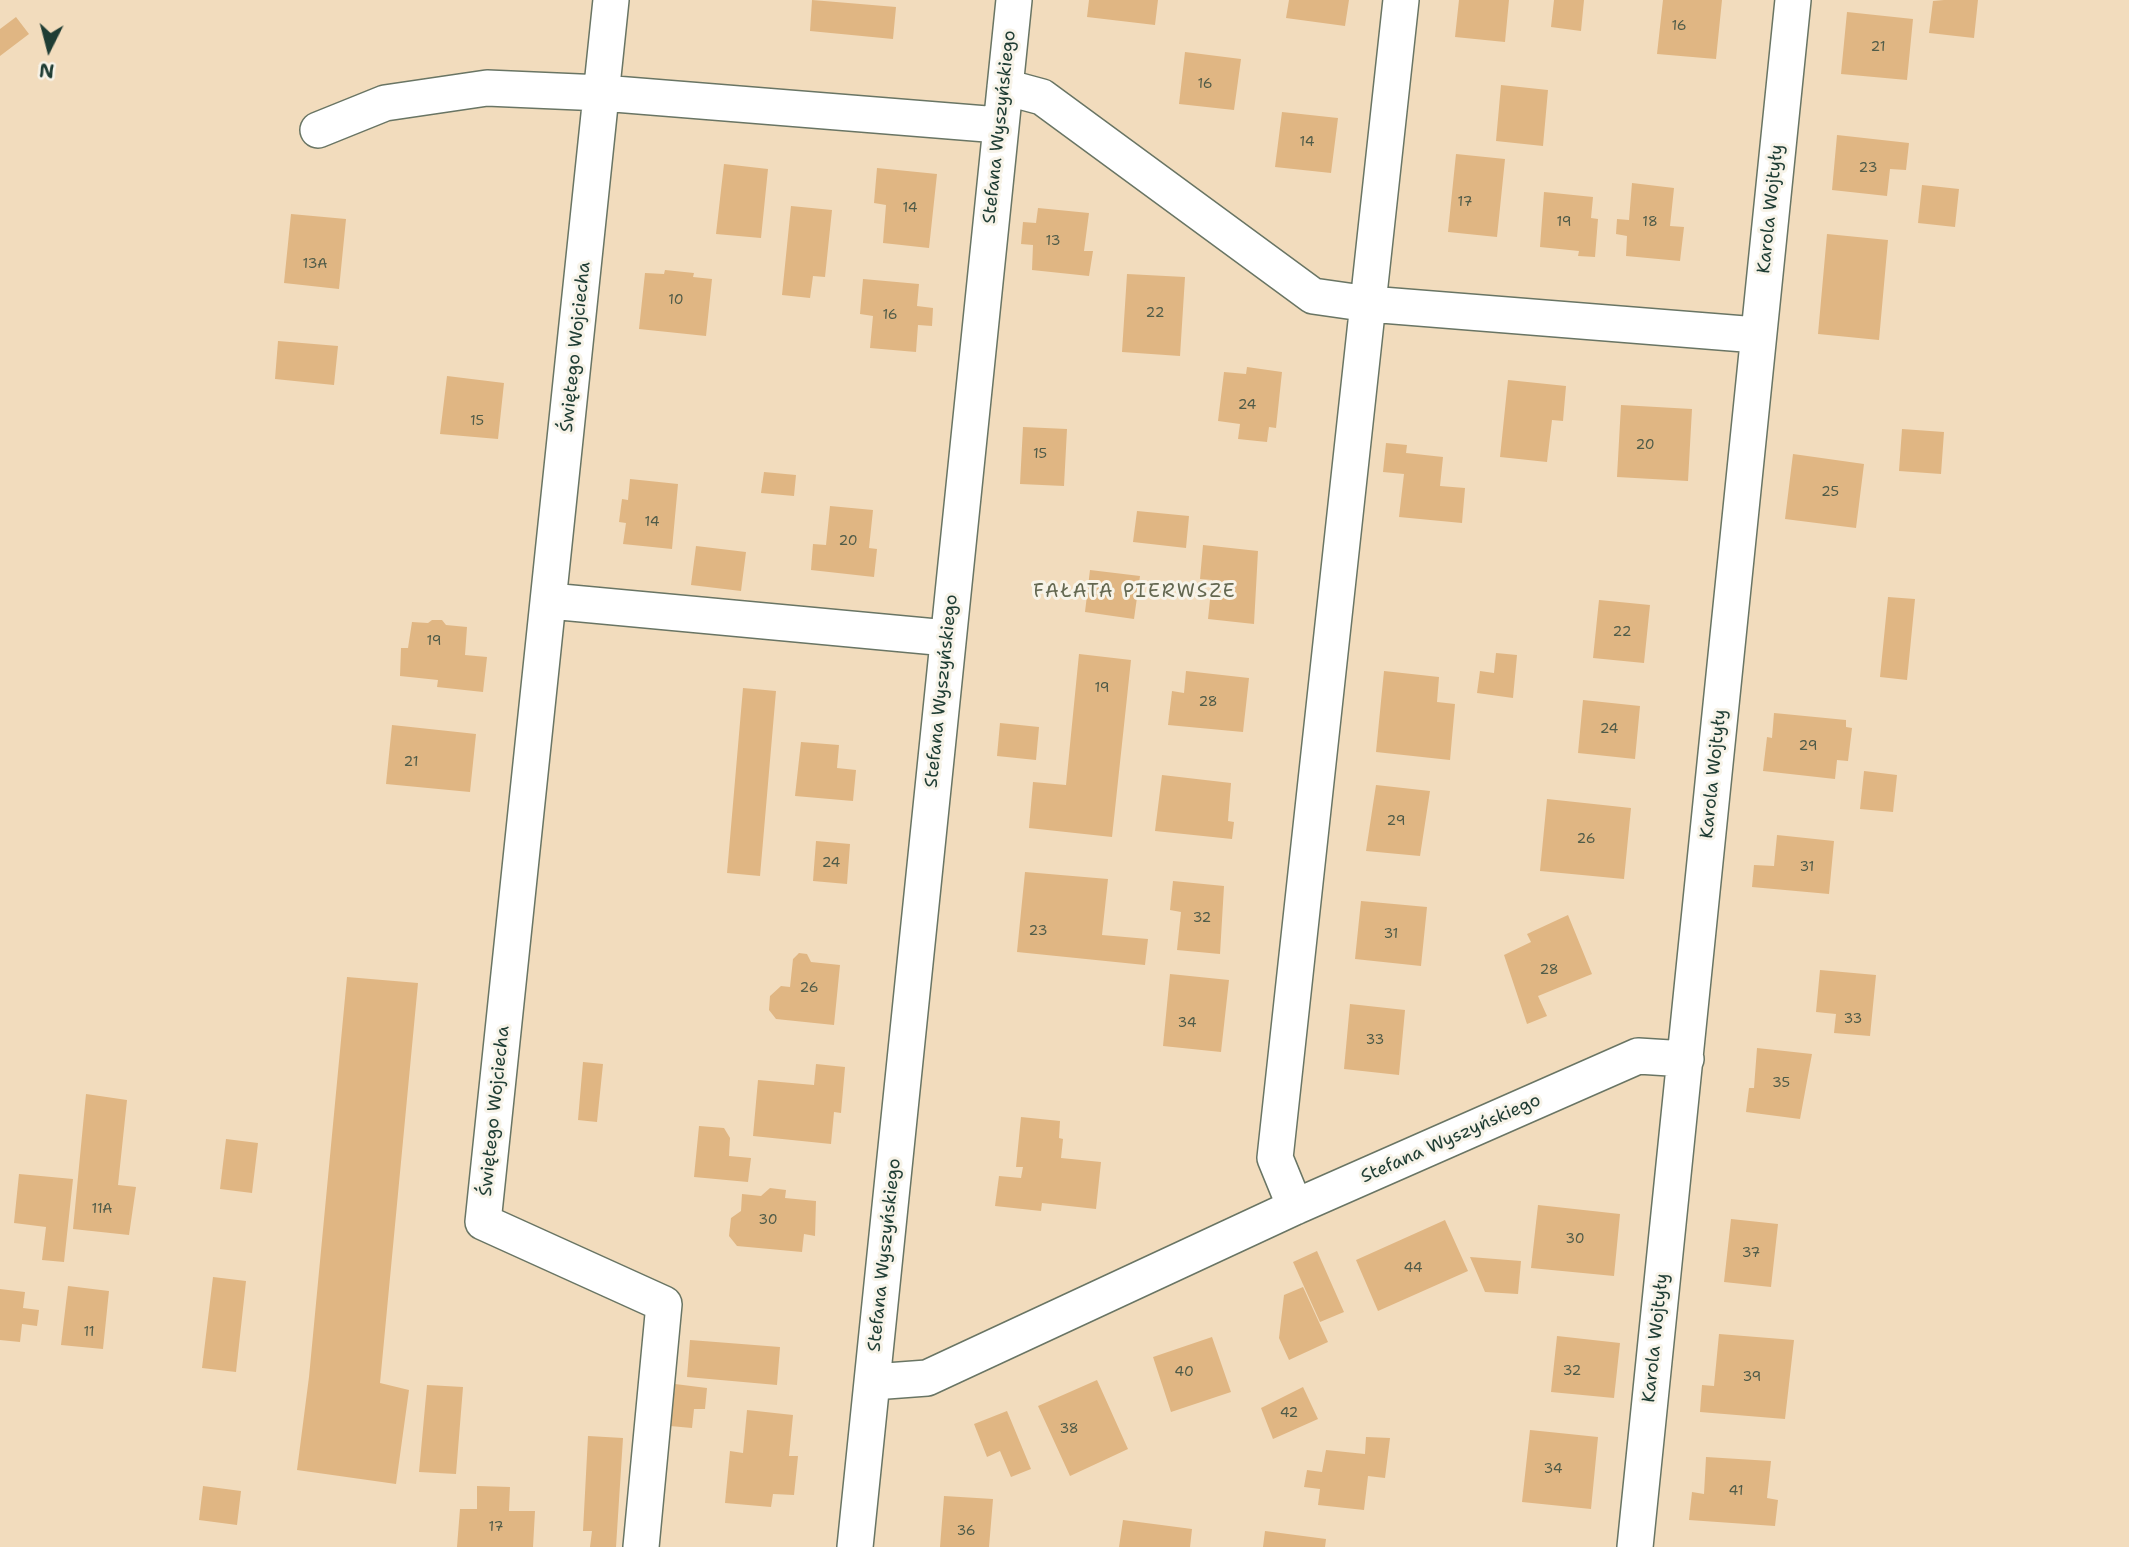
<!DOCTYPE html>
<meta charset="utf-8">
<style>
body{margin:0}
#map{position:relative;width:2129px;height:1547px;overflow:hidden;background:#f2dcbd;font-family:"Shantell Sans",sans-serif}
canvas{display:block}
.north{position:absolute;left:14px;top:14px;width:70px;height:70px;-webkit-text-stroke:5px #f7f3e8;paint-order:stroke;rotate:186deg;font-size:19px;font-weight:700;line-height:28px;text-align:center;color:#1f3d34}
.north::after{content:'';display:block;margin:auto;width:24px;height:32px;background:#1f3d34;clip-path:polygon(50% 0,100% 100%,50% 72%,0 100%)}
</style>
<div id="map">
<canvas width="2129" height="1547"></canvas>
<div class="north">N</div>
</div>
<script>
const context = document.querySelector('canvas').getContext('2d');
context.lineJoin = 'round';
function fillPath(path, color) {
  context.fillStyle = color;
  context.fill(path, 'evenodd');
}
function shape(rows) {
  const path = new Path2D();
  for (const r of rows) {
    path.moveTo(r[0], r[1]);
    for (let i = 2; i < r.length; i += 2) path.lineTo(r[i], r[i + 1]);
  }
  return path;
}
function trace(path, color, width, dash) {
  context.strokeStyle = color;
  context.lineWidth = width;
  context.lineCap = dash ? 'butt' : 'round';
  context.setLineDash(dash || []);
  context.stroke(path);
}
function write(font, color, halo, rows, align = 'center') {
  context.font = font + ' "Shantell Sans",sans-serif';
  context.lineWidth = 6;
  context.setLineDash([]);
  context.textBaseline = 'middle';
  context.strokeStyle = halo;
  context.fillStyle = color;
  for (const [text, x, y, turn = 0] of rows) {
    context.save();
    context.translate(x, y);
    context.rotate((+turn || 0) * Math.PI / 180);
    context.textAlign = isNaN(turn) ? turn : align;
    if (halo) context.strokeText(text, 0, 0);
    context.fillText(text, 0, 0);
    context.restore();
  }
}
fillPath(shape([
 [812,0,896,7,893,39,810,31],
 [1089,0,1158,0,1155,25,1087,17],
 [1289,0,1349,0,1345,26,1286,18],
 [1459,0,1509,0,1505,42,1455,37],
 [1554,0,1584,0,1581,31,1551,27],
 [1663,0,1722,0,1716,59,1657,54],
 [1944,0,1978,0,1974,38,1929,33,1933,1],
 [1847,12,1913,19,1907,80,1841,74],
 [16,17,29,34,0,56,0,29],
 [1185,52,1241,59,1234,110,1179,104],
 [1501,85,1548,90,1543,146,1496,141],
 [1282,112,1338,118,1331,173,1275,167],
 [1837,135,1909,143,1906,170,1890,169,1887,196,1832,190],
 [1456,154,1505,159,1497,237,1448,232],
 [724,164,768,169,761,238,716,234],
 [877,168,937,174,929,248,883,243,886,205,874,203],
 [1632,183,1674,188,1670,226,1684,227,1680,261,1626,256,1627,236,1616,234,1617,219,1629,220],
 [1922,185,1959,189,1955,227,1918,223],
 [1544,192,1593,197,1591,218,1598,219,1595,257,1578,256,1579,251,1540,247],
 [791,206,832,210,825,277,813,276,810,298,782,295],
 [1038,208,1089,213,1084,251,1093,251,1089,276,1032,270,1033,245,1021,244,1023,222,1036,223],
 [291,214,346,219,339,289,284,283],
 [1827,234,1888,240,1879,340,1818,334],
 [665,270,694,273,693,277,712,279,706,336,639,329,645,273,664,274],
 [1127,274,1185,277,1180,356,1122,352],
 [863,279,919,284,917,306,933,308,932,326,918,325,916,352,870,348,873,316,860,314],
 [278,341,338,346,334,385,275,379],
 [1247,367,1282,372,1276,428,1269,427,1267,442,1238,439,1240,424,1218,421,1224,372,1246,374],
 [447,376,504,383,498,439,440,434],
 [1508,380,1566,386,1563,421,1552,420,1547,462,1500,457],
 [1621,405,1692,409,1688,481,1617,477],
 [1023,427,1067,429,1064,486,1020,484],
 [1902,429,1944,432,1941,474,1899,471],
 [1386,443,1407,445,1406,453,1443,457,1440,486,1465,488,1462,523,1399,517,1404,474,1383,472],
 [1793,454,1864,464,1856,528,1785,519],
 [764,472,796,475,794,496,761,493],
 [630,479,678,484,672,549,623,544,626,523,619,522,622,499,628,500],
 [830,506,873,510,869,548,877,549,874,577,811,570,813,544,826,545],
 [1137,511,1189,516,1186,548,1133,542],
 [1203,545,1258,551,1254,624,1208,619,1212,580,1200,579],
 [696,546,746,552,741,591,691,585],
 [1090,570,1140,576,1134,619,1085,612],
 [1888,597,1915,599,1907,680,1880,677],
 [1599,600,1650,605,1644,663,1593,658],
 [432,620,442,620,446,625,467,627,465,655,487,657,483,692,437,687,438,680,400,676,401,648,408,648,412,622,428,623],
 [1496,653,1517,655,1513,698,1477,693,1480,671,1494,673],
 [1079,654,1131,660,1112,837,1029,828,1033,782,1066,785],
 [1186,671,1249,678,1243,732,1168,725,1172,691,1184,693],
 [1384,671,1439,677,1437,702,1455,704,1450,760,1376,752],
 [743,688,776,691,760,876,727,873],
 [1583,700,1640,706,1635,759,1578,753],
 [1774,713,1846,720,1846,727,1852,728,1848,761,1837,760,1835,779,1763,771,1767,737,1772,738],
 [1000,723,1039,727,1036,760,997,756],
 [392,725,476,734,470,792,386,784],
 [801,742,839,745,837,768,856,770,853,801,795,796],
 [1864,771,1897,775,1893,812,1860,809],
 [1162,775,1231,783,1228,821,1234,822,1232,839,1155,831],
 [1376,785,1430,791,1420,856,1366,851],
 [1547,799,1631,808,1624,879,1540,871],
 [1777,835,1834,841,1829,894,1752,887,1754,865,1774,866],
 [816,841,850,844,847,884,813,881],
 [1025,872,1108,879,1102,935,1148,939,1145,965,1017,952],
 [1173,881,1224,886,1220,954,1177,950,1181,912,1170,910],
 [1361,901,1427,907,1421,966,1355,959],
 [1568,915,1592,974,1538,996,1547,1016,1527,1024,1504,955,1531,942,1527,934],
 [799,953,807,954,811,962,840,965,834,1025,776,1019,769,1010,770,996,781,986,790,987,793,959],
 [1820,970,1876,975,1870,1036,1834,1033,1836,1014,1816,1012],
 [1170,974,1229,980,1221,1052,1163,1046],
 [347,977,418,983,380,1383,409,1390,396,1484,297,1470,309,1377],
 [1350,1004,1405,1010,1399,1075,1344,1069],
 [1757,1048,1812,1054,1800,1119,1746,1112,1749,1088,1754,1088],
 [583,1062,603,1064,597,1122,578,1120],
 [816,1064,845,1067,841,1113,834,1112,831,1144,753,1136,758,1080,814,1085],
 [86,1094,127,1100,118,1185,136,1187,129,1235,73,1229],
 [1021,1117,1060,1121,1059,1138,1063,1139,1061,1158,1101,1162,1096,1209,1042,1203,1041,1211,995,1206,999,1176,1021,1178,1023,1167,1016,1167],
 [699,1126,724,1128,730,1138,729,1156,751,1158,748,1182,694,1177],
 [226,1139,258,1143,252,1193,220,1189],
 [19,1174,73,1179,64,1262,42,1260,46,1227,14,1223],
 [770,1188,786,1190,785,1198,816,1201,815,1236,804,1234,802,1252,737,1246,729,1236,731,1218,741,1211,742,1194,761,1196],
 [1538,1205,1620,1214,1614,1276,1531,1268],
 [1731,1219,1778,1224,1771,1287,1724,1282],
 [1445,1220,1468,1271,1378,1311,1356,1260],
 [1317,1251,1344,1312,1320,1322,1293,1262],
 [1470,1257,1521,1261,1518,1294,1485,1292],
 [213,1277,246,1281,236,1372,202,1368],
 [68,1286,109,1291,103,1349,61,1345],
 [1303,1287,1328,1342,1289,1360,1279,1338,1284,1295],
 [0,1289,25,1292,23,1308,39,1310,37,1326,22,1324,20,1342,0,1340],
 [1719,1334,1794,1340,1785,1419,1700,1412,1702,1385,1714,1386],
 [1557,1336,1620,1343,1614,1398,1551,1392],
 [1212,1337,1231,1392,1171,1412,1153,1357],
 [690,1340,780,1347,777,1385,687,1377],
 [1097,1380,1128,1449,1070,1476,1038,1406],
 [675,1384,707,1388,705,1409,694,1409,692,1428,670,1426],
 [427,1385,463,1387,456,1474,419,1472],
 [1303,1387,1318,1419,1273,1439,1261,1408],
 [747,1410,793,1415,789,1456,798,1456,794,1495,773,1494,771,1507,725,1503,730,1451,743,1453],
 [1007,1411,1031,1469,1011,1477,1000,1451,987,1457,974,1424],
 [1530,1430,1598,1437,1591,1509,1522,1502],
 [588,1436,623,1438,616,1547,590,1547,592,1531,583,1531],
 [1366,1437,1390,1438,1385,1478,1368,1476,1364,1510,1318,1505,1320,1489,1304,1487,1307,1470,1322,1472,1326,1450,1365,1454],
 [1706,1457,1771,1461,1767,1498,1778,1500,1775,1526,1689,1520,1692,1492,1704,1494],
 [203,1486,241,1491,237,1525,199,1520],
 [477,1486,510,1487,509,1511,535,1511,533,1547,457,1547,460,1509,477,1509],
 [944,1496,993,1499,989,1547,940,1547],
 [1123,1520,1192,1529,1190,1547,1119,1547],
 [1265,1531,1326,1539,1325,1547,1263,1547]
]), '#e0b683');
const minor = shape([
 [611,0,483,1222,664,1304,641,1547],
 [1005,87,1042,97,1313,296,1369,304,1757,335],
 [318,130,385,103,487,88,602,93,999,125],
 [550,601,947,638],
 [1295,1207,1275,1158,1401,0],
 [873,1382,927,1378,1295,1207,1638,1056,1686,1059],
 [855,1547,1014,0],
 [1635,1547,1793,0]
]);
trace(minor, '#697564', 38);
trace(minor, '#fff', 35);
write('14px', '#4f5b48', null, [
 ["16",1679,26],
 ["21",1878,47],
 ["16",1205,84],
 ["14",1307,142],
 ["23",1868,168],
 ["17",1465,202],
 ["14",910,208],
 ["19",1564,222],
 ["18",1650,222],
 ["13",1053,241],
 ["13A",315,264],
 ["10",676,300],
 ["22",1155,313],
 ["16",890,315],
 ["24",1247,405],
 ["15",477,421],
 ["20",1645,445],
 ["15",1040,454],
 ["25",1830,492],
 ["14",652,522],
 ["20",848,541],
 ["22",1622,632],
 ["19",434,641],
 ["19",1102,688],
 ["28",1208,702],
 ["24",1609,729],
 ["29",1808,746],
 ["21",411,762],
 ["29",1396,821],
 ["26",1586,839],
 ["24",831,863],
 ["31",1807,867],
 ["32",1202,918],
 ["23",1038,931],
 ["31",1391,934],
 ["28",1549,970],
 ["26",809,988],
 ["33",1853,1019],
 ["34",1187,1023],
 ["33",1375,1040],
 ["35",1781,1083],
 ["11A",102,1209],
 ["30",768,1220],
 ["30",1575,1239],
 ["37",1751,1253],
 ["44",1413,1268],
 ["11",89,1332],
 ["32",1572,1371],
 ["40",1184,1372],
 ["39",1752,1377],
 ["42",1289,1413],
 ["38",1069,1429],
 ["34",1553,1469],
 ["41",1736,1491],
 ["17",496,1527],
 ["36",966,1531]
]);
write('18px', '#1f3d34', '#f7f3e8', [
 ["Stefana Wyszyńskiego",1000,127,-84],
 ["Karola Wojtyły",1771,209,-84],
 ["Świętego Wojciecha",576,347,-84],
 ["Stefana Wyszyńskiego",942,691,-84],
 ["Karola Wojtyły",1714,774,-84],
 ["Świętego Wojciecha",495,1111,-84],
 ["Stefana Wyszyńskiego",1451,1139,-24],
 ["Stefana Wyszyńskiego",885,1255,-84],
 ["Karola Wojtyły",1656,1338,-84]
]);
context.letterSpacing = '2px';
write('19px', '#636750', '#f7f3e8', [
 ["FAŁATA PIERWSZE",1135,592]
]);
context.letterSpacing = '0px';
</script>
